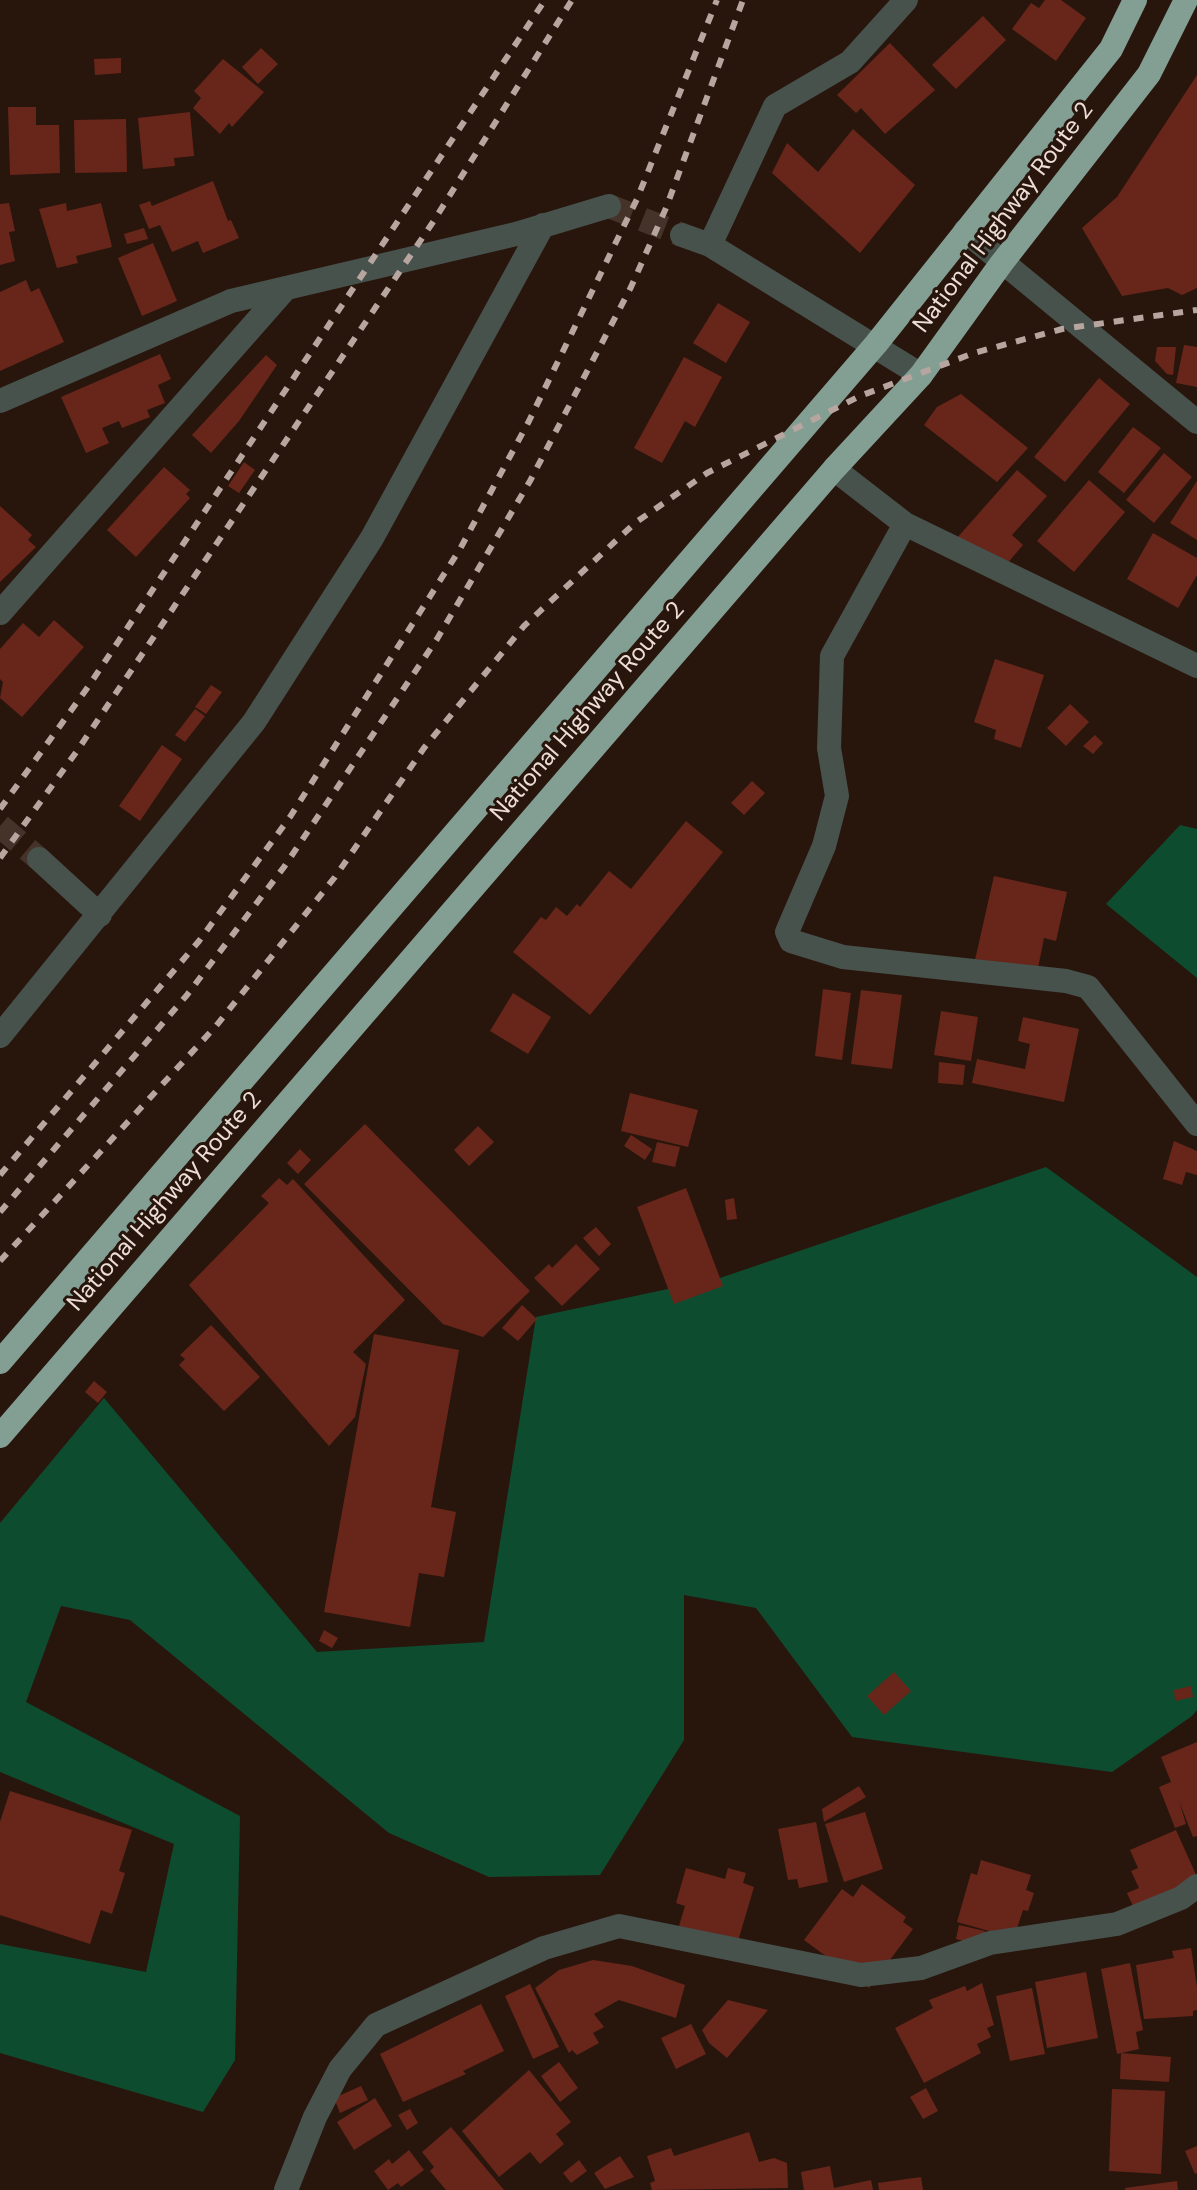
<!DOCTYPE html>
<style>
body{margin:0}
canvas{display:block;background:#28150c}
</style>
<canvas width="1197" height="2190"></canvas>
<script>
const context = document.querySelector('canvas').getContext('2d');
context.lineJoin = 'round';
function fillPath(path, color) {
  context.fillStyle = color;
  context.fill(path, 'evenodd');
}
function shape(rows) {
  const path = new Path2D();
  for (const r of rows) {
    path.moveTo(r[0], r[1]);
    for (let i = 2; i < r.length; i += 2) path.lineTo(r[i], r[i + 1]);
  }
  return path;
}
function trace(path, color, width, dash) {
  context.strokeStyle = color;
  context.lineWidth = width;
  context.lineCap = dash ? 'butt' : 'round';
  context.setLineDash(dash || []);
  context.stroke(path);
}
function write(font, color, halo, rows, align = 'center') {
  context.font = font + ' "DM Sans",sans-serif';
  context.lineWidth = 6;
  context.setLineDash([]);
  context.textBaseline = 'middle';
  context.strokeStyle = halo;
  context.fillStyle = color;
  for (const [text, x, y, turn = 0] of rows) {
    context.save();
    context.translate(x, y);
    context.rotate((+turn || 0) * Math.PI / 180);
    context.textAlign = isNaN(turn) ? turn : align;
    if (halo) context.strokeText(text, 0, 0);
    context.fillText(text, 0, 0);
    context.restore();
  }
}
fillPath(shape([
 [1180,825,1197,829,1197,978,1106,904],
 [1046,1167,1197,1277,1197,1710,1192,1716,1112,1772,852,1737,756,1608,684,1595,684,1740,600,1875,489,1877,389,1833,130,1620,61,1606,26,1702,240,1816,235,2060,203,2112,0,2053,0,1944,146,1972,174,1844,0,1772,0,1523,104,1398,317,1652,484,1642,536,1317,720,1278]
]), '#0e4c30');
fillPath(shape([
 [1045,0,1061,0,1086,18,1056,61,1012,29,1031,3,1039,8],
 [983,16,1006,40,956,89,932,65],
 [890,43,935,90,885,134,861,108,856,113,837,95],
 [261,48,278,64,258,84,242,67],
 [121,58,121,73,95,75,94,59],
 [223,59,264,92,232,127,229,123,220,134,193,108,201,98,194,91],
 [1197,75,1197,288,1182,295,1168,288,1122,296,1082,228,1117,197],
 [8,107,36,107,36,125,59,125,60,173,10,175],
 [190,112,194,156,174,158,175,166,143,169,138,118],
 [126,119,127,172,75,173,74,120],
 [853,129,915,185,860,253,772,173,787,143,818,172],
 [213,181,228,221,231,220,239,238,203,253,198,241,172,252,160,225,149,229,139,205,150,201,152,206],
 [9,203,15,231,9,232,15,261,0,265,0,204],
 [66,203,67,211,101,203,112,247,76,256,78,263,57,268,39,209],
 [144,228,148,239,127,244,124,234],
 [153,243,177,301,142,316,118,258],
 [26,280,31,292,39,288,64,342,0,371,0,292],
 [718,303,750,322,726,363,693,343],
 [1184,345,1197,347,1197,387,1176,383],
 [1157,347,1176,347,1173,375,1167,374,1155,361],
 [160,354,171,379,158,385,165,403,147,410,150,417,122,428,119,421,102,428,109,443,86,453,61,397],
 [266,355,277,365,239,421,211,453,192,435],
 [684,357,722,377,695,427,685,421,662,463,634,448],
 [1099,378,1130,404,1065,482,1034,457],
 [961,394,1028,448,997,482,924,425,937,407],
 [1133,427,1161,448,1124,493,1098,472],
 [1164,453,1192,477,1154,523,1126,500],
 [244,462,255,470,239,493,228,486],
 [164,467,190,490,186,494,190,498,136,557,107,530],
 [1017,470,1047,496,1012,535,1023,545,1005,566,957,538],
 [1089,480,1125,512,1074,572,1037,541],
 [1197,481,1197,540,1170,523],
 [0,506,32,535,28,540,36,547,0,582],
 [1153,533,1197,558,1197,575,1178,608,1127,579],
 [54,620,84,647,22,717,0,698,3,682,0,679,0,649,23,623,39,637],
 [995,659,1044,675,1021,748,994,739,996,730,974,722],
 [211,685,222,692,206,714,195,707],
 [1070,704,1089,722,1066,746,1047,728],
 [195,709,205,716,185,742,175,735],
 [1095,735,1103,743,1093,754,1083,746],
 [162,745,182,759,140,821,119,806],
 [752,781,765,793,744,815,731,803],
 [686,821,723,852,590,1015,513,952,541,917,546,920,556,907,567,916,577,904,580,907,609,871,631,889],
 [994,876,1067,892,1056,941,1044,938,1037,973,975,960],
 [823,989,851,993,842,1060,815,1056],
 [861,990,902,995,892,1069,851,1064],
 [513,993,551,1017,528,1054,490,1031],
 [941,1011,978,1017,971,1061,934,1055],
 [1023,1017,1079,1029,1064,1102,972,1083,977,1059,1025,1069,1030,1044,1018,1041],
 [939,1062,965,1065,963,1085,938,1083],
 [630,1093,698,1110,688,1147,621,1131],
 [365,1124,530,1291,483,1337,443,1324,304,1184],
 [478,1126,494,1142,469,1166,454,1150],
 [631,1135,652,1149,645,1160,624,1146],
 [1174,1141,1197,1151,1197,1175,1186,1172,1182,1185,1163,1179],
 [657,1142,680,1147,675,1167,652,1162],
 [300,1149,311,1160,298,1174,287,1163],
 [279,1178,287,1185,293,1179,405,1300,353,1352,366,1364,355,1417,329,1446,189,1285,269,1203,261,1196],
 [686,1188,723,1286,674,1304,637,1207],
 [734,1198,737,1219,727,1220,725,1200],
 [596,1227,611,1244,599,1256,583,1238],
 [576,1244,600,1269,562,1306,534,1278,549,1264,552,1268],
 [522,1305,537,1319,518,1341,502,1328],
 [211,1325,260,1377,224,1411,179,1365,185,1359,180,1355],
 [374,1334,459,1350,431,1507,456,1512,444,1577,419,1573,410,1627,324,1612],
 [94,1381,107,1392,98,1403,85,1392],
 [324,1630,338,1638,332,1648,319,1641],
 [894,1672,911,1691,884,1715,867,1696],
 [1191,1686,1193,1697,1175,1701,1174,1690],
 [1197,1742,1197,1836,1193,1837,1179,1801,1186,1824,1175,1828,1159,1787,1171,1782,1161,1757],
 [859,1786,866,1797,824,1822,822,1809],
 [10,1791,132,1830,119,1871,125,1873,112,1914,101,1910,90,1944,0,1915,0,1822],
 [865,1812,883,1869,844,1882,825,1824],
 [816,1822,828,1882,799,1888,797,1879,788,1880,778,1829],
 [1176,1830,1197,1877,1140,1921,1127,1893,1139,1888,1131,1871,1138,1868,1130,1850],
 [981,1860,1031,1875,1026,1890,1034,1893,1028,1911,1023,1910,1014,1938,957,1922,971,1873,977,1875],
 [686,1868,725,1879,728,1868,746,1873,743,1883,754,1887,736,1948,679,1926,685,1906,676,1903],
 [862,1884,906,1917,903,1922,913,1929,869,1988,804,1940,842,1889,853,1897],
 [959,1925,985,1931,982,1945,956,1939],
 [1191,1948,1197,1987,1197,2010,1193,2011,1193,2016,1144,2019,1136,1965,1174,1958,1172,1951],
 [593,1960,632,1966,685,1985,676,2018,619,2000,594,2014,604,2027,593,2033,599,2043,577,2055,572,2050,569,2053,535,1988,559,1970],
 [1130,1963,1143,2030,1136,2032,1139,2049,1117,2054,1101,1969],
 [1086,1972,1098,2038,1047,2048,1035,1982],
 [982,1983,994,2025,987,2028,991,2037,977,2044,981,2053,924,2083,895,2028,933,2008,929,2000,965,1986,967,1991],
 [530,1984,559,2047,533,2059,505,1996],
 [1032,1988,1045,2054,1010,2061,996,1996],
 [728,2000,768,2010,727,2058,709,2043,702,2030],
 [481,2004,504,2051,463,2071,466,2074,403,2102,380,2054],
 [691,2024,706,2054,676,2069,661,2038],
 [1121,2053,1171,2057,1169,2082,1120,2079],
 [559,2062,578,2088,560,2102,541,2076],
 [529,2070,571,2122,556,2134,564,2144,540,2164,530,2152,499,2177,462,2131],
 [361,2086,368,2100,340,2113,334,2098],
 [926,2088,938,2111,923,2119,910,2097],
 [1112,2089,1165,2091,1161,2174,1109,2171],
 [375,2098,392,2126,354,2150,337,2122],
 [410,2109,418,2123,407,2130,398,2115],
 [451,2127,504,2190,446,2190,430,2171,434,2167,422,2152],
 [749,2132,759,2162,774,2158,787,2163,788,2188,652,2190,650,2183,655,2181,647,2156,671,2148,674,2156],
 [1197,2146,1197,2173,1195,2174,1185,2151],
 [409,2150,424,2170,401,2187,398,2183,388,2190,374,2171,389,2159,392,2164],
 [620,2156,634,2177,605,2189,594,2173],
 [579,2160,587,2171,571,2183,563,2173],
 [830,2166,834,2188,871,2180,873,2190,804,2190,801,2172],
 [921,2177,923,2190,879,2190,878,2183],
 [1177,2181,1178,2190,1125,2190,1125,2188]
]), '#68251a');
trace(shape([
 [609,206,682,235],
 [0,826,39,859]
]), '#45332a', 24, [24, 12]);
trace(shape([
 [965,231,1197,422],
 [682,235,710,245,921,375],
 [710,245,775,106,850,62,906,0],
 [0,401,231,301,516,234,609,206],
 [834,469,905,524,832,656,829,748,837,796,824,846,787,932,791,941,843,957,1066,981,1088,987,1197,1124],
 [905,524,1197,666],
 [0,613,286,288],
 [39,859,100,915],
 [0,1036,254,722,372,538,543,225],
 [286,2190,315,2117,340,2069,376,2025,544,1948,619,1926,861,1975,921,1968,990,1943,1117,1924,1181,1898,1197,1886]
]), '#47524d', 24);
trace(shape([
 [0,1362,876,344,1111,49,1135,0],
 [0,1436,834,469,921,375,1001,264,1149,74,1186,0]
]), '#839f94', 24);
trace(shape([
 [0,809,88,687,545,0],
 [0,858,77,751,433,222,572,0],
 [0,1175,199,941,290,817,460,549,529,421,637,199,717,0],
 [0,1212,187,995,284,867,437,639,530,481,631,287,666,208,743,0],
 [0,1261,216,1026,335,877,424,748,524,626,635,523,707,473,860,396,974,353,1062,329,1197,310]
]), '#b6a69f', 6, [10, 10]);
write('24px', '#ecded7', '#28150c', [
 ["National Highway Route 2",1004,218,-53],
 ["National Highway Route 2",588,712,-49],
 ["National Highway Route 2",165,1202,-49]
]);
</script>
